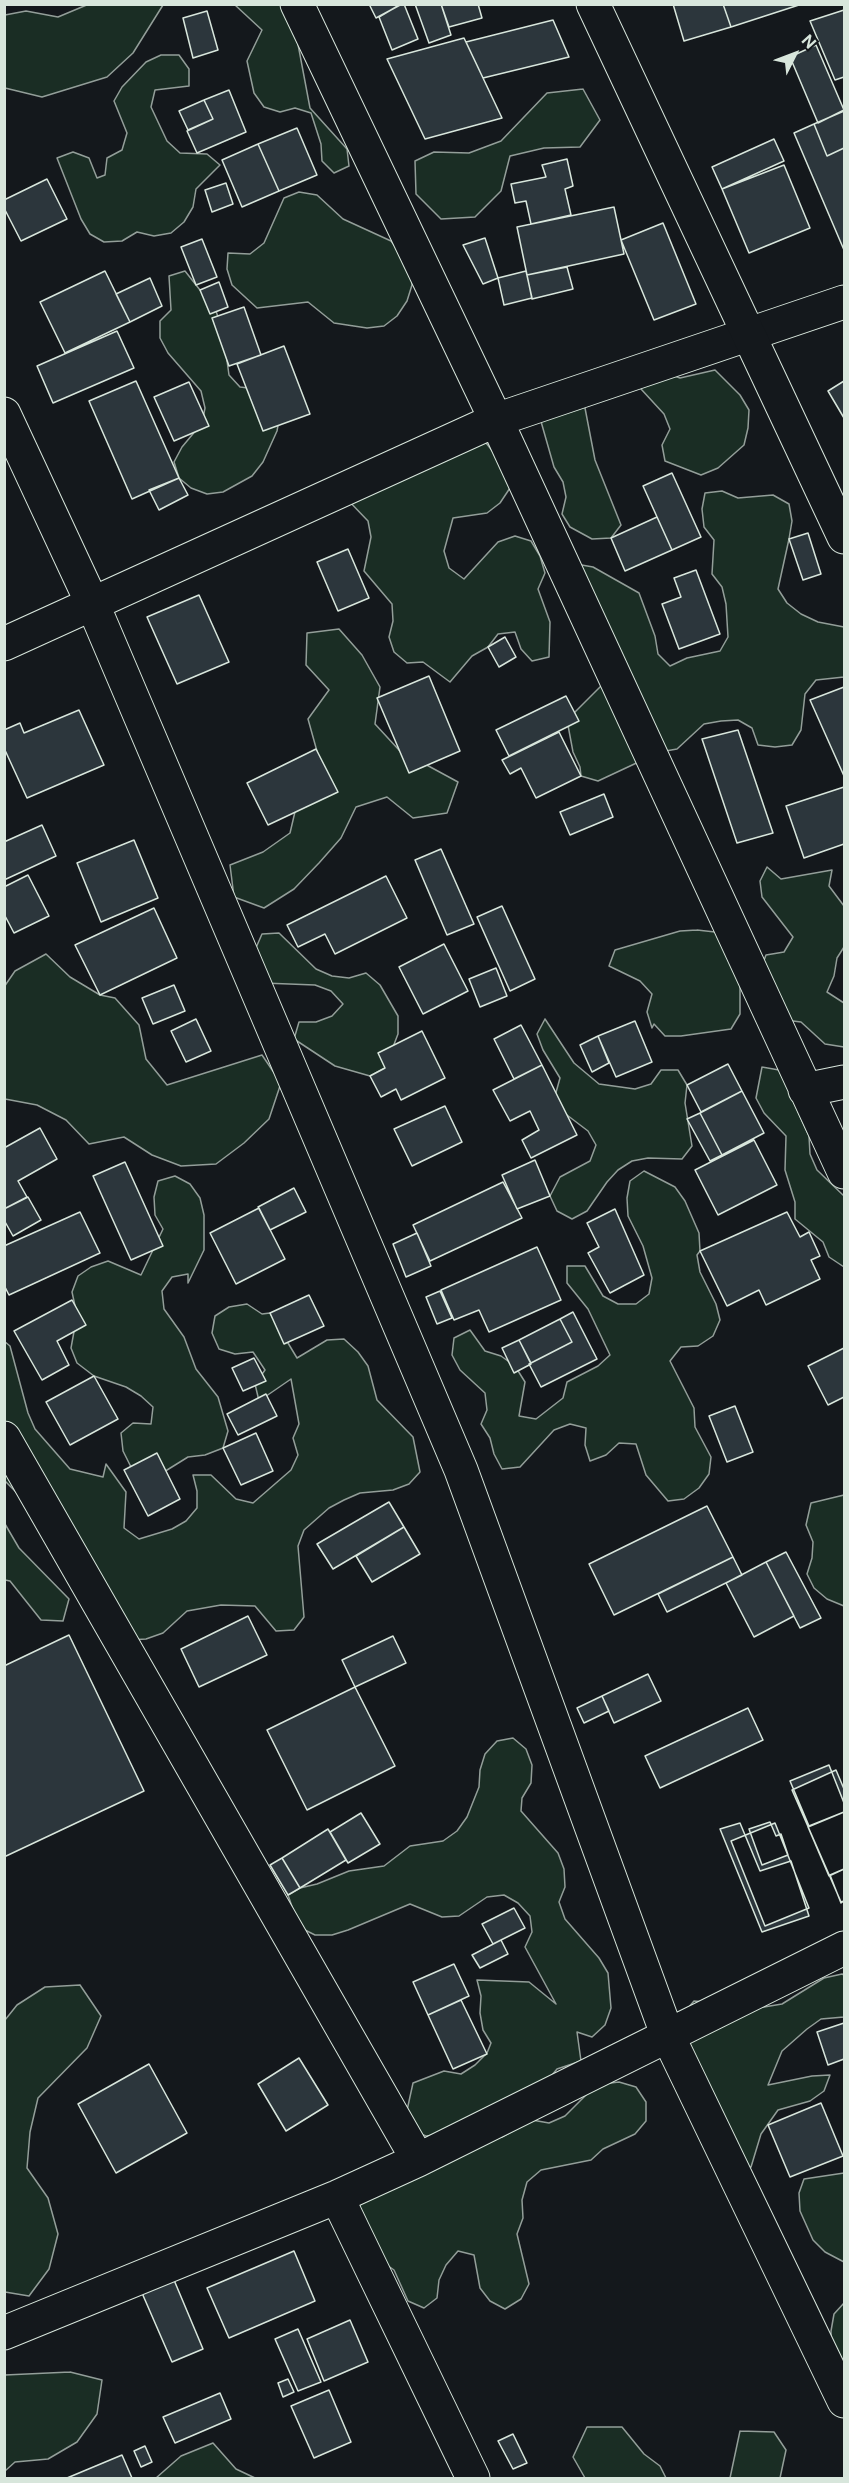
<!DOCTYPE html>
<style>
body{margin:0}
#map{position:relative;width:849px;height:2483px;overflow:hidden;background:#14181c;font-family:"Public Sans",sans-serif}
canvas{display:block}
.frame{position:absolute;inset:0;border:6px solid #d8e6dc;pointer-events:none}
.north{position:absolute;left:765px;top:24px;width:60px;height:60px;-webkit-text-stroke:4px #14181c;paint-order:stroke;rotate:48deg;font-size:16px;font-weight:700;line-height:24px;text-align:center;color:#d8e6dc}
.north::after{content:'';display:block;margin:auto;width:21px;height:27px;background:#d8e6dc;clip-path:polygon(50% 0,100% 100%,50% 72%,0 100%)}
</style>
<div id="map">
<canvas width="849" height="2483"></canvas>
<div class="frame"></div>
<div class="north">N</div>
</div>
<script>
const context = document.querySelector('canvas').getContext('2d');
context.lineJoin = 'round';
function fillPath(path, color) {
  context.fillStyle = color;
  context.fill(path, 'evenodd');
}
function shape(rows) {
  const path = new Path2D();
  for (const r of rows) {
    path.moveTo(r[0], r[1]);
    for (let i = 2; i < r.length; i += 2) path.lineTo(r[i], r[i + 1]);
  }
  return path;
}
function trace(path, color, width, dash) {
  context.strokeStyle = color;
  context.lineWidth = width;
  context.lineCap = dash ? 'butt' : 'round';
  context.setLineDash(dash || []);
  context.stroke(path);
}
const green = shape([
 [89,4,163,5,133,53,107,77,42,97,5,88,5,15,26,11,58,17,89,4],
 [235,5,282,5,297,39,310,108,347,149,349,166,334,173,322,161,321,144,311,113,295,108,280,112,264,107,254,93,247,61,262,30,235,5],
 [161,55,179,55,189,69,189,86,155,90,151,107,167,141,180,153,207,154,220,165,196,189,193,207,184,222,171,233,154,236,137,232,122,241,104,242,90,234,81,219,57,158,73,152,89,158,97,178,105,175,107,158,122,150,127,133,114,101,122,87,146,62,161,55],
 [583,89,600,120,580,147,544,148,510,156,501,191,475,217,441,219,416,194,415,161,434,152,469,153,501,141,547,93,583,89],
 [299,192,317,195,343,219,391,241,412,268,412,285,407,301,397,316,384,326,367,328,334,323,308,302,257,308,232,285,227,269,228,253,250,254,264,243,284,198,299,192],
 [185,271,200,290,212,299,223,332,229,375,240,387,257,389,280,414,277,431,263,462,252,476,223,492,207,494,191,488,179,478,174,462,182,447,202,423,205,408,201,391,168,353,160,338,160,321,171,310,169,276,185,271],
 [715,370,740,395,749,410,748,428,744,445,718,468,701,475,665,461,662,445,670,429,664,414,641,389,636,372,664,372,680,378,715,370],
 [575,396,585,408,595,460,621,525,611,538,592,539,570,527,562,514,566,497,563,482,554,467,540,418,575,396],
 [476,430,497,457,510,488,500,503,487,513,453,518,444,551,449,568,464,579,498,542,515,536,531,541,540,556,545,573,538,589,550,622,549,657,532,661,521,649,515,632,498,634,488,647,472,656,450,682,423,662,407,663,394,652,389,637,393,621,392,604,364,571,371,537,368,521,345,497,476,430],
 [722,491,738,498,773,495,789,504,792,521,789,539,778,589,787,603,801,614,818,622,844,627,844,677,816,680,805,694,801,730,792,745,775,747,758,745,752,728,738,720,721,721,704,724,677,749,660,752,598,781,581,776,580,767,573,752,567,720,603,684,576,564,593,567,639,593,655,636,658,654,670,666,687,658,720,651,728,637,726,604,722,587,712,574,714,540,704,527,702,509,705,493,722,491],
 [339,629,362,655,380,687,375,724,399,750,458,782,447,813,413,818,387,797,356,807,341,838,319,863,294,889,264,908,234,897,230,865,263,852,290,833,298,799,325,780,308,719,329,690,306,665,307,633,339,629],
 [767,867,781,879,832,870,829,886,844,906,844,947,837,958,834,976,827,992,844,1003,844,1047,825,1044,801,1022,785,1020,760,971,766,955,784,952,793,937,762,897,760,881,767,867],
 [697,930,715,932,725,946,740,978,740,1014,731,1029,681,1036,665,1036,654,1024,652,1028,647,1012,652,994,640,981,609,966,615,950,680,931,697,930],
 [279,933,316,969,332,976,349,978,366,973,380,985,398,1016,398,1034,385,1068,370,1076,335,1066,294,1039,299,1022,316,1022,332,1016,343,1004,331,991,315,985,263,983,255,950,262,934,279,933],
 [46,954,70,977,100,995,115,998,139,1025,146,1059,167,1085,262,1055,281,1083,269,1119,244,1143,216,1164,181,1166,152,1155,124,1137,89,1144,66,1120,37,1105,5,1099,4,987,15,971,46,954],
 [545,1019,574,1063,599,1084,635,1089,651,1084,661,1070,678,1070,687,1085,685,1103,692,1146,682,1159,648,1158,632,1161,618,1170,607,1182,587,1211,572,1219,557,1211,550,1196,560,1177,590,1161,596,1145,588,1131,563,1112,555,1096,560,1078,543,1050,537,1034,545,1019],
 [762,1067,779,1070,809,1136,810,1154,817,1170,844,1196,844,1267,829,1257,823,1242,795,1219,795,1202,785,1170,786,1136,764,1113,756,1098,762,1067],
 [644,1171,675,1187,685,1201,699,1233,700,1251,697,1255,700,1272,716,1304,720,1320,713,1336,698,1346,681,1347,670,1361,694,1408,695,1427,711,1457,709,1474,699,1488,684,1499,668,1501,646,1475,636,1444,619,1443,606,1455,590,1461,585,1445,586,1428,570,1424,554,1430,520,1467,502,1469,494,1454,490,1438,481,1424,487,1410,485,1393,460,1370,452,1355,454,1338,470,1330,485,1351,501,1356,515,1366,525,1382,519,1416,536,1419,563,1398,567,1382,598,1366,610,1355,588,1309,567,1283,567,1266,585,1266,603,1296,618,1304,636,1304,649,1294,652,1278,643,1246,628,1216,627,1198,630,1181,644,1171],
 [175,1176,190,1184,200,1198,204,1215,204,1250,188,1283,188,1274,172,1277,162,1291,164,1309,184,1337,196,1369,218,1397,228,1431,223,1448,205,1455,188,1457,159,1475,131,1467,123,1451,121,1433,133,1423,151,1424,153,1407,141,1396,126,1387,94,1376,77,1363,71,1348,77,1315,72,1292,78,1276,91,1267,108,1261,141,1275,163,1229,155,1215,154,1197,158,1181,175,1176],
 [247,1304,262,1314,270,1313,297,1358,327,1340,344,1339,358,1352,368,1366,377,1400,413,1437,420,1472,409,1484,393,1490,360,1493,344,1500,329,1508,304,1530,298,1546,304,1617,294,1630,276,1631,255,1606,221,1605,187,1611,163,1633,146,1639,129,1640,20,1496,5,1481,4,1341,10,1346,28,1413,35,1429,70,1469,103,1477,106,1464,126,1492,124,1528,139,1539,172,1529,186,1521,197,1508,197,1491,193,1475,211,1475,236,1499,253,1503,291,1470,298,1455,293,1438,299,1424,291,1379,259,1401,255,1384,265,1370,253,1352,235,1354,219,1349,212,1333,215,1316,229,1307,247,1304],
 [844,1495,844,1606,827,1599,814,1588,807,1574,812,1558,813,1542,806,1525,811,1503,844,1495],
 [5,1524,19,1548,69,1599,63,1621,41,1620,10,1581,5,1580,5,1524],
 [513,1738,526,1749,532,1765,531,1783,522,1798,521,1811,558,1853,564,1869,565,1887,559,1902,565,1919,599,1958,608,1973,611,2008,605,2025,592,2037,577,2032,581,2061,557,2069,535,2096,443,2134,426,2136,411,2130,406,2115,413,2083,444,2071,461,2074,475,2065,487,2053,491,2043,483,2030,480,2013,481,1996,477,1980,529,1982,556,2004,525,1947,532,1932,530,1916,518,1903,504,1895,487,1897,459,1916,442,1917,410,1904,348,1930,332,1935,315,1935,299,1927,288,1895,300,1888,317,1884,349,1871,384,1866,410,1846,443,1841,457,1831,467,1817,479,1787,480,1770,485,1754,497,1741,513,1738],
 [842,1974,844,1975,844,2017,821,2019,807,2029,782,2051,768,2085,812,2076,830,2075,824,2091,810,2101,778,2110,761,2134,751,2167,734,2165,711,2142,683,2014,694,2001,764,2007,782,2004,824,1978,842,1974],
 [80,1985,101,2016,87,2048,38,2098,30,2132,27,2168,48,2198,58,2234,49,2269,29,2296,5,2292,5,2020,17,2005,45,1987,80,1985],
 [619,2082,636,2087,646,2102,646,2121,635,2134,603,2149,591,2160,541,2170,527,2182,522,2200,523,2218,517,2234,529,2284,521,2299,505,2309,490,2301,480,2288,474,2255,458,2251,446,2265,439,2280,437,2298,424,2308,408,2301,394,2270,380,2260,353,2222,365,2194,486,2139,502,2137,532,2120,549,2123,565,2116,588,2093,602,2084,619,2082],
 [844,2173,844,2262,825,2252,813,2240,800,2211,799,2193,804,2179,844,2173],
 [844,2303,844,2388,831,2348,831,2331,834,2314,844,2303],
 [70,2372,102,2380,97,2414,77,2442,48,2459,15,2462,5,2471,5,2375,70,2372],
 [587,2427,622,2427,644,2454,660,2466,666,2478,585,2478,573,2457,587,2427],
 [740,2431,774,2432,786,2450,780,2478,730,2478,740,2431],
 [213,2443,236,2469,255,2478,156,2478,181,2456,213,2443]
]);
fillPath(green, '#1a2d24');
trace(green, '#939e99', 1.5);
const building = shape([
 [369,4,402,4,376,18,369,4],
 [401,4,404,4,418,39,392,50,379,17,401,4],
 [415,4,441,4,451,35,429,43,415,4],
 [441,4,478,4,482,18,449,27,441,4],
 [673,4,723,4,731,27,684,41,673,4],
 [723,4,802,4,731,27,723,4],
 [844,10,844,77,835,80,810,21,844,10],
 [207,11,218,50,193,58,183,18,207,11],
 [553,20,569,57,483,78,466,42,553,20],
 [464,38,502,118,425,139,387,59,464,38],
 [816,45,844,110,818,123,790,57,816,45],
 [229,90,246,132,197,153,187,131,213,119,204,100,229,90],
 [204,100,213,119,188,130,179,111,204,100],
 [844,111,844,148,827,156,814,124,844,111],
 [814,124,827,156,844,148,844,250,794,133,814,124],
 [297,128,317,175,279,191,258,144,297,128],
 [774,139,784,161,722,189,712,167,774,139],
 [258,144,279,191,242,207,222,160,258,144],
 [567,159,573,186,565,189,571,215,531,224,526,201,515,203,511,184,546,177,542,165,567,159],
 [784,165,810,228,749,253,722,189,784,165],
 [47,179,67,219,21,241,4,208,4,200,47,179],
 [226,183,233,204,212,212,205,190,226,183],
 [614,207,624,254,527,275,517,227,614,207],
 [663,223,696,304,654,320,621,240,663,223],
 [485,238,498,278,483,284,463,245,485,238],
 [202,239,217,277,196,285,181,247,202,239],
 [567,267,573,289,532,299,527,275,567,267],
 [105,271,130,322,65,353,40,302,105,271],
 [526,271,532,298,504,305,498,278,526,271],
 [150,278,162,306,130,322,116,294,150,278],
 [219,282,228,307,210,314,200,290,219,282],
 [244,307,261,355,229,366,212,318,244,307],
 [117,331,134,368,53,403,37,366,117,331],
 [284,346,310,414,263,431,237,364,284,346],
 [136,381,179,478,132,499,89,401,136,381],
 [844,381,844,418,828,391,844,381],
 [189,382,209,426,174,441,154,397,189,382],
 [672,473,701,537,672,550,643,486,672,473],
 [179,478,188,495,159,510,149,490,179,478],
 [657,517,672,550,625,571,611,538,657,517],
 [808,533,821,574,803,580,789,539,808,533],
 [348,549,369,598,338,611,317,562,348,549],
 [696,570,720,634,679,649,662,604,681,597,674,578,696,570],
 [199,595,229,662,177,684,147,617,199,595],
 [505,637,516,657,499,667,488,647,505,637],
 [429,676,460,751,409,773,377,698,429,676],
 [844,687,844,776,810,700,844,687],
 [566,696,579,721,509,756,496,730,566,696],
 [79,710,104,765,27,798,4,748,4,730,20,723,24,733,79,710],
 [738,730,773,833,737,843,702,739,738,730],
 [559,732,581,776,536,798,521,768,510,774,502,760,559,732],
 [316,749,338,792,268,825,247,783,316,749],
 [844,787,844,844,804,858,786,806,844,787],
 [604,794,613,817,570,835,560,812,604,794],
 [42,825,56,856,4,880,4,842,42,825],
 [134,840,158,898,101,922,77,863,134,840],
 [441,849,474,924,447,935,415,860,441,849],
 [28,875,49,916,14,933,4,914,4,887,28,875],
 [386,876,407,918,335,954,325,934,298,947,287,925,386,876],
 [502,906,535,979,510,991,477,917,502,906],
 [154,908,177,958,100,995,75,945,154,908],
 [444,944,468,991,423,1014,399,967,444,944],
 [496,968,507,996,480,1007,469,979,496,968],
 [174,985,185,1011,153,1024,142,998,174,985],
 [196,1019,211,1051,186,1062,171,1031,196,1019],
 [635,1021,652,1062,616,1077,598,1036,635,1021],
 [521,1025,542,1065,514,1079,494,1039,521,1025],
 [422,1031,445,1078,401,1100,396,1089,381,1097,370,1076,385,1068,378,1053,422,1031],
 [598,1036,609,1063,592,1072,580,1045,598,1036],
 [728,1064,742,1091,701,1112,687,1085,728,1064],
 [542,1065,577,1135,531,1158,522,1140,539,1130,530,1111,510,1121,493,1090,542,1065],
 [742,1091,764,1133,722,1155,700,1113,742,1091],
 [445,1106,462,1142,412,1166,394,1129,445,1106],
 [700,1113,722,1155,710,1161,687,1119,700,1113],
 [40,1128,57,1159,18,1181,27,1197,4,1209,4,1148,40,1128],
 [754,1140,777,1185,718,1215,695,1170,754,1140],
 [535,1160,550,1196,517,1209,502,1175,535,1160],
 [125,1162,163,1246,131,1260,93,1176,125,1162],
 [503,1182,522,1218,430,1261,413,1225,503,1182],
 [294,1188,306,1212,270,1230,258,1207,294,1188],
 [28,1197,41,1220,13,1236,4,1220,4,1209,28,1197],
 [259,1208,285,1259,236,1284,210,1233,259,1208],
 [615,1209,644,1275,610,1293,588,1253,599,1247,587,1223,615,1209],
 [80,1212,100,1253,9,1295,4,1285,4,1246,80,1212],
 [787,1212,800,1237,809,1232,820,1256,811,1260,820,1279,766,1305,759,1290,727,1306,700,1251,787,1212],
 [417,1233,431,1266,406,1277,393,1244,417,1233],
 [537,1247,561,1300,489,1332,479,1310,454,1320,441,1290,537,1247],
 [440,1291,452,1318,437,1324,426,1297,440,1291],
 [309,1295,324,1326,284,1344,270,1313,309,1295],
 [72,1300,86,1325,57,1341,69,1365,42,1380,14,1331,72,1300],
 [573,1312,597,1359,541,1387,529,1364,572,1342,560,1319,573,1312],
 [560,1319,572,1342,531,1363,519,1340,560,1319],
 [519,1340,531,1364,514,1373,502,1348,519,1340],
 [844,1348,844,1397,828,1405,808,1366,844,1348],
 [254,1358,266,1381,243,1391,232,1368,254,1358],
 [94,1376,118,1419,70,1445,46,1402,94,1376],
 [266,1394,277,1416,238,1435,227,1414,266,1394],
 [735,1406,753,1452,727,1462,709,1416,735,1406],
 [256,1433,273,1471,241,1485,223,1448,256,1433],
 [157,1453,180,1499,148,1516,124,1470,157,1453],
 [389,1502,404,1527,333,1569,317,1544,389,1502],
 [707,1506,733,1557,614,1615,589,1564,707,1506],
 [404,1527,420,1554,372,1582,356,1556,404,1527],
 [786,1552,821,1618,800,1628,766,1562,786,1552],
 [733,1557,742,1575,667,1612,658,1594,733,1557],
 [766,1562,794,1616,754,1637,726,1583,766,1562],
 [248,1616,267,1655,199,1687,181,1649,248,1616],
 [69,1635,144,1791,4,1857,4,1666,69,1635],
 [393,1636,406,1663,355,1687,342,1660,393,1636],
 [648,1674,661,1701,614,1723,602,1696,648,1674],
 [355,1687,395,1766,307,1810,267,1730,355,1687],
 [602,1696,609,1711,584,1723,577,1708,602,1696],
 [748,1708,763,1740,660,1788,645,1756,748,1708],
 [829,1765,844,1803,844,1812,809,1826,790,1781,829,1765],
 [836,1770,844,1789,844,1901,841,1902,792,1790,836,1770],
 [844,1812,844,1869,829,1876,808,1827,844,1812],
 [361,1813,380,1844,348,1863,330,1832,361,1813],
 [770,1822,776,1836,781,1834,788,1855,762,1865,749,1829,770,1822],
 [740,1823,760,1871,791,1861,809,1916,762,1932,720,1829,740,1823],
 [775,1823,809,1908,765,1926,731,1841,775,1823],
 [328,1829,346,1860,300,1888,282,1858,328,1829],
 [282,1858,300,1888,288,1895,270,1865,282,1858],
 [844,1869,844,1901,841,1903,830,1875,844,1869],
 [514,1908,525,1928,493,1944,482,1924,514,1908],
 [501,1940,508,1954,480,1968,472,1955,501,1940],
 [454,1964,469,1996,428,2015,413,1982,454,1964],
 [461,2000,487,2054,453,2069,428,2015,461,2000],
 [844,2023,844,2059,828,2065,817,2032,844,2023],
 [299,2058,328,2105,286,2131,258,2084,299,2058],
 [149,2064,187,2133,116,2173,78,2104,149,2064],
 [821,2103,843,2156,790,2177,768,2125,821,2103],
 [294,2251,315,2301,229,2338,207,2288,294,2251],
 [174,2280,203,2349,172,2362,142,2293,174,2280],
 [350,2320,368,2362,324,2381,307,2339,350,2320],
 [298,2329,321,2382,298,2391,275,2339,298,2329],
 [288,2379,294,2392,283,2397,278,2383,288,2379],
 [329,2390,351,2442,314,2458,291,2406,329,2390],
 [220,2393,231,2419,175,2443,163,2417,220,2393],
 [513,2434,527,2463,513,2469,498,2441,513,2434],
 [145,2446,152,2462,141,2467,134,2451,145,2446],
 [122,2455,132,2478,67,2478,122,2455]
]);
fillPath(building, '#2c363c');
trace(building, '#d8e6dc', 1.5);
const street = shape([
 [297,4,496,420,844,1172],
 [4,414,93,605,461,1470,667,2034,844,2401],
 [4,644,496,420,844,302],
 [805,1090,844,1082],
 [4,1438,418,2160],
 [337,2197,473,2478],
 [4,2333,337,2197,418,2160,844,1948]
]);
const secondary = shape([
 [593,4,844,537]
]);
trace(street, '#d8e6dc', 35);
trace(secondary, '#d8e6dc', 35);
trace(street, '#14181c', 33);
trace(secondary, '#14181c', 33);
</script>
